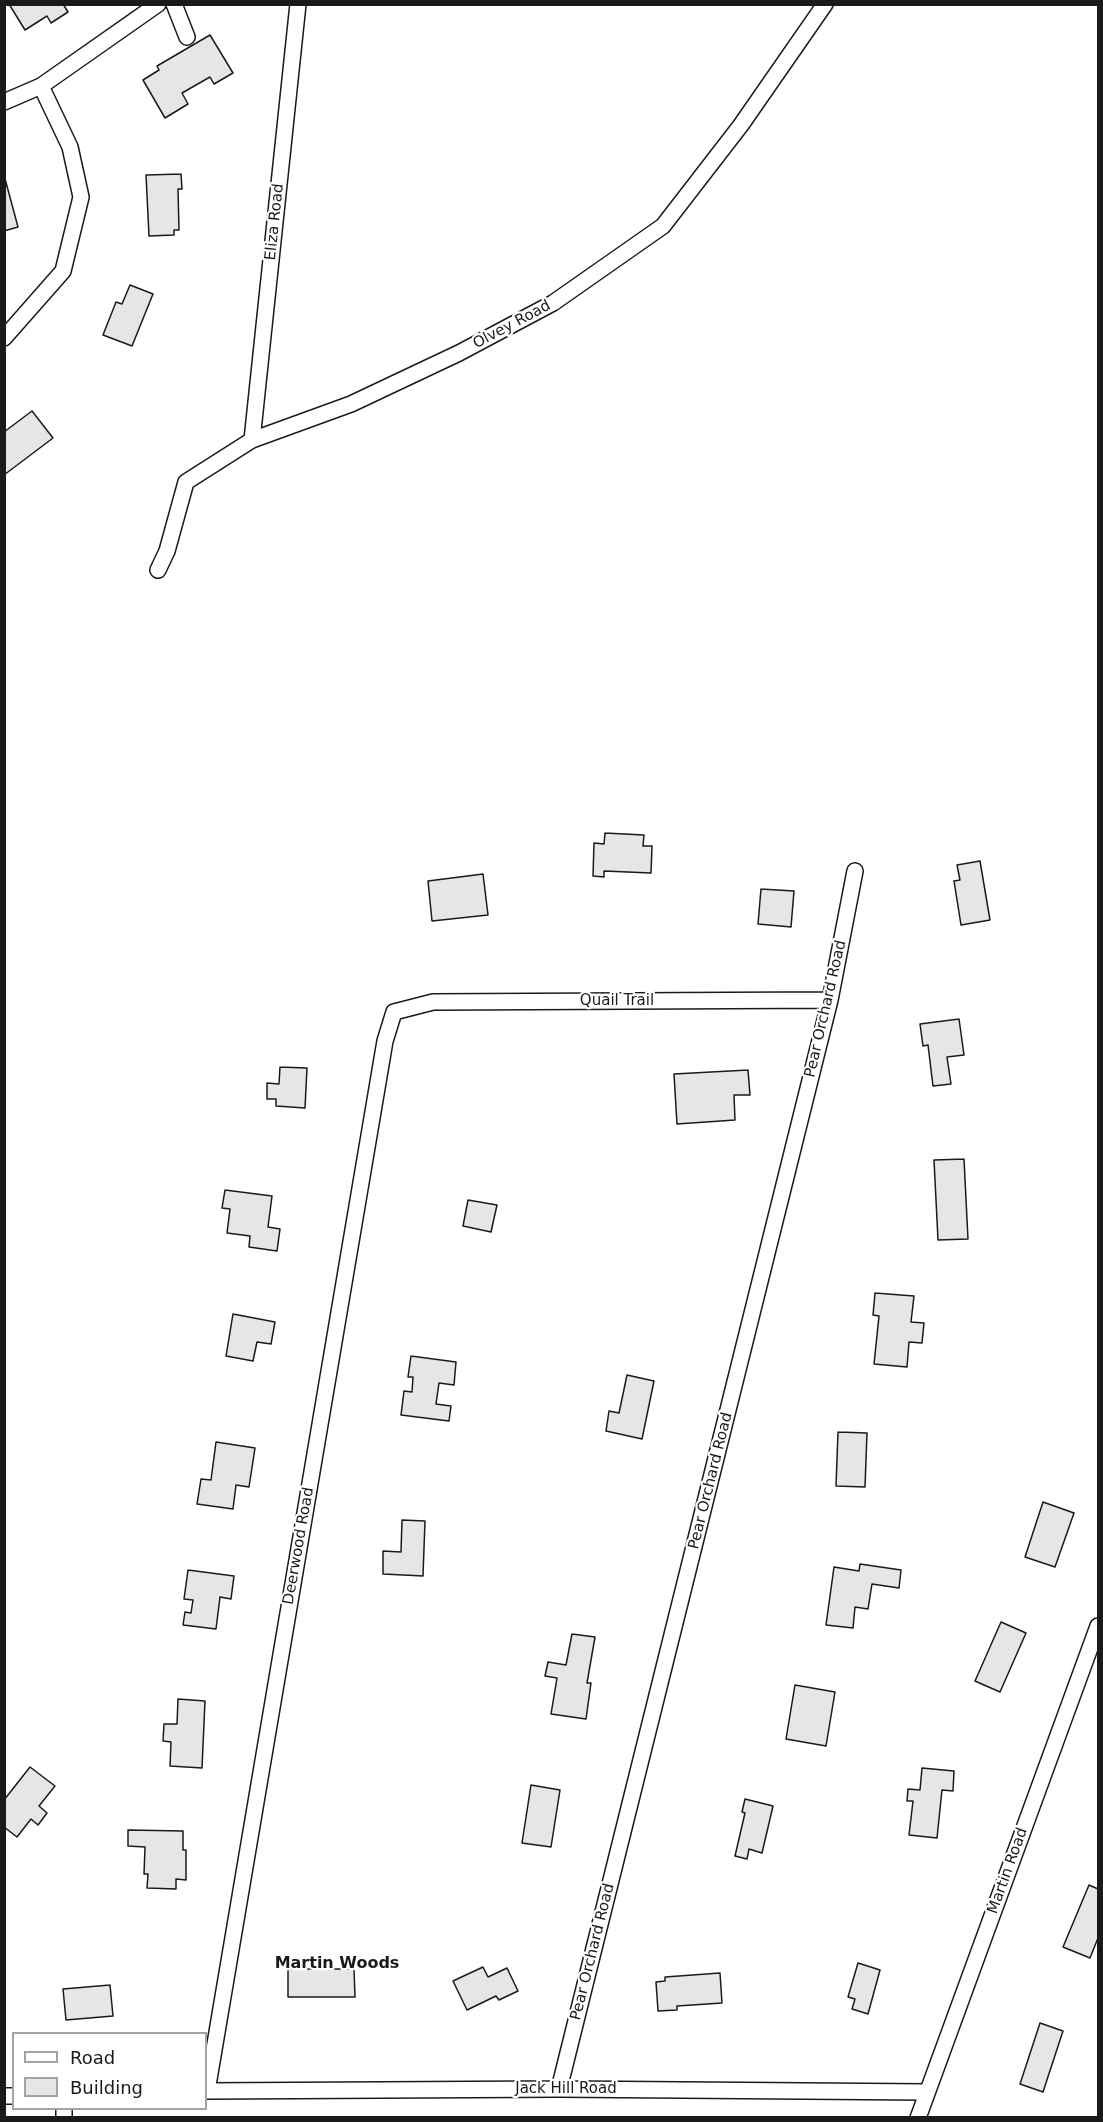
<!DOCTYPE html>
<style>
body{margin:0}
#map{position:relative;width:1103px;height:2122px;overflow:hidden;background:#fff;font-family:"DejaVu Sans",sans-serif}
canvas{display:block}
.frame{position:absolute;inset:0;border:6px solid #1a1a1a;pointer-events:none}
.legend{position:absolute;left:12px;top:2032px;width:195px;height:78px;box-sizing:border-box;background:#fff;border:2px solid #a3a3a3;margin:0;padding:8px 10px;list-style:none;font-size:18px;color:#1a1a1a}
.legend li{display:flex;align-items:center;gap:12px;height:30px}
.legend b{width:30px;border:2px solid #a3a3a3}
</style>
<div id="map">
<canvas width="1103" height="2122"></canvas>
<div class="frame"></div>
<ul class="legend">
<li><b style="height:8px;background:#fff"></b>Road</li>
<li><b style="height:16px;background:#e6e6e6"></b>Building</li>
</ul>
</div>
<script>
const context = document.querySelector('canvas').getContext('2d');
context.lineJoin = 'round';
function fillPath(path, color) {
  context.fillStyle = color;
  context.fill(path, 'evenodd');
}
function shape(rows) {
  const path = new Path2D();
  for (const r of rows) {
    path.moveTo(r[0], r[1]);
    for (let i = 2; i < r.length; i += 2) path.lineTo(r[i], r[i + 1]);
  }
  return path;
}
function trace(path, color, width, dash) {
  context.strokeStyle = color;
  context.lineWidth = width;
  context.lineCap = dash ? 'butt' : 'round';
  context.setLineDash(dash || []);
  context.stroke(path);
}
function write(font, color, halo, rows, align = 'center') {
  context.font = font + ' "DejaVu Sans",sans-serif';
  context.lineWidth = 4.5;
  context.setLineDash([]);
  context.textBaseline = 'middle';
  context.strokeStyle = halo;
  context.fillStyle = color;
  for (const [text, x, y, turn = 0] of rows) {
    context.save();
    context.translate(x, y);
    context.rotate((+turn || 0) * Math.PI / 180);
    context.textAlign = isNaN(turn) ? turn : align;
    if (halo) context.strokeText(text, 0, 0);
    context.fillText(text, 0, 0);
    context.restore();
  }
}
const building = shape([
 [9,4,63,4,68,12,51,23,47,16,25,30,9,4],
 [210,35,233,73,214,84,210,77,182,93,188,104,165,118,143,80,159,70,157,66,210,35],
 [181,174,182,189,178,189,179,230,174,230,174,235,149,236,146,175,181,174],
 [4,175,18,227,4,231,4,175],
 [130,285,153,294,132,346,103,335,116,302,122,304,130,285],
 [32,411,53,438,4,475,4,432,32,411],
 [605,833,644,835,643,846,652,846,651,873,604,871,604,877,593,876,594,843,604,844,605,833],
 [980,861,990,920,961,925,954,881,960,880,957,865,980,861],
 [483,874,488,915,432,921,428,881,483,874],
 [761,889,794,891,791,927,758,924,761,889],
 [959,1019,964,1055,947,1057,951,1084,933,1086,928,1045,923,1046,920,1024,959,1019],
 [280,1067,307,1068,305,1108,276,1106,276,1099,267,1099,267,1083,279,1084,280,1067],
 [748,1070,750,1095,734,1095,735,1120,677,1124,674,1074,748,1070],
 [964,1159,968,1239,938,1240,934,1160,964,1159],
 [225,1190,272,1196,268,1227,280,1229,277,1251,249,1247,250,1236,227,1233,230,1209,222,1208,225,1190],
 [468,1200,497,1205,491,1232,463,1226,468,1200],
 [875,1293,914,1296,911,1322,924,1323,922,1343,909,1342,907,1367,874,1364,879,1316,873,1315,875,1293],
 [233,1314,275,1322,271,1344,257,1342,253,1361,226,1356,233,1314],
 [411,1356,456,1362,454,1385,439,1383,436,1404,451,1406,449,1421,401,1415,404,1391,412,1392,413,1377,408,1377,411,1356],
 [627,1375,654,1381,642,1439,606,1431,609,1411,619,1413,627,1375],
 [838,1432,867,1433,865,1487,836,1486,838,1432],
 [216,1442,255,1448,249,1487,236,1485,233,1509,197,1504,201,1479,211,1480,216,1442],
 [1043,1502,1074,1513,1055,1567,1025,1557,1043,1502],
 [402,1520,425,1521,423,1576,383,1574,383,1551,401,1552,402,1520],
 [860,1564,901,1570,899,1588,872,1584,868,1609,855,1607,853,1628,826,1625,834,1567,859,1571,860,1564],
 [188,1570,234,1576,231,1599,220,1597,216,1629,183,1625,185,1612,191,1613,193,1600,184,1599,188,1570],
 [1001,1622,1026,1633,1000,1692,975,1681,1001,1622],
 [572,1634,595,1637,587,1683,591,1683,586,1719,551,1714,557,1678,545,1676,548,1662,566,1665,572,1634],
 [795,1685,835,1692,826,1746,786,1739,795,1685],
 [178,1699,205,1701,202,1768,170,1766,171,1742,163,1741,164,1724,177,1724,178,1699],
 [30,1767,55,1786,39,1806,47,1813,38,1825,31,1819,17,1837,4,1827,4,1800,30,1767],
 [922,1768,954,1771,953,1791,942,1790,937,1838,909,1835,913,1801,907,1801,908,1789,920,1790,922,1768],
 [531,1785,560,1790,551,1847,522,1843,531,1785],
 [745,1799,773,1806,762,1853,749,1849,747,1859,735,1856,745,1813,742,1812,745,1799],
 [128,1830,183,1831,183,1850,186,1850,186,1880,176,1879,176,1889,147,1888,148,1874,144,1874,145,1847,128,1846,128,1830],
 [1089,1885,1098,1889,1098,1938,1090,1958,1063,1947,1089,1885],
 [858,1963,880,1970,868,2014,852,2009,855,1999,848,1997,858,1963],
 [483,1967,488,1977,507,1968,518,1991,499,2000,496,1996,467,2010,453,1981,483,1967],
 [288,1969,354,1969,355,1997,288,1997,288,1969],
 [720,1973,722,2003,677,2006,677,2010,658,2011,656,1982,665,1981,665,1977,720,1973],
 [110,1985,113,2016,66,2020,63,1989,110,1985],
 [1040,2023,1063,2031,1043,2092,1020,2084,1040,2023]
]);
fillPath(building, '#e6e6e6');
trace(building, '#1a1a1a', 1.5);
const street = shape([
 [174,4,187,37],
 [4,102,41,86,158,4],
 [4,338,63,271,81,197,70,147,41,86],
 [252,440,298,4],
 [158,570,167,551,186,482,252,440,351,404,459,353,553,303,663,226,741,125,825,4],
 [559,2089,830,1000,855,871],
 [206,2091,559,2089,926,2092],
 [207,2091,385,1041,394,1012,433,1002,830,1000],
 [4,2096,14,2096],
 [64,2108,64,2118],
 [918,2118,1098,1626]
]);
trace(street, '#1a1a1a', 18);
trace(street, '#fff', 15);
write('15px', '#1a1a1a', '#fff', [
 ["Eliza Road",275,222,-84],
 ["Olvey Road",512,325,-28],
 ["Quail Trail",617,1001],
 ["Pear Orchard Road",826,1009,-77],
 ["Pear Orchard Road",711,1481,-76],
 ["Deerwood Road",299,1546,-80],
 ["Martin Road",1008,1871,-70],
 ["Pear Orchard Road",593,1952,-76],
 ["Jack Hill Road",566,2089]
]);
write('bold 16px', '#1a1a1a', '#fff', [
 ["Martin Woods",337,1964]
]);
</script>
